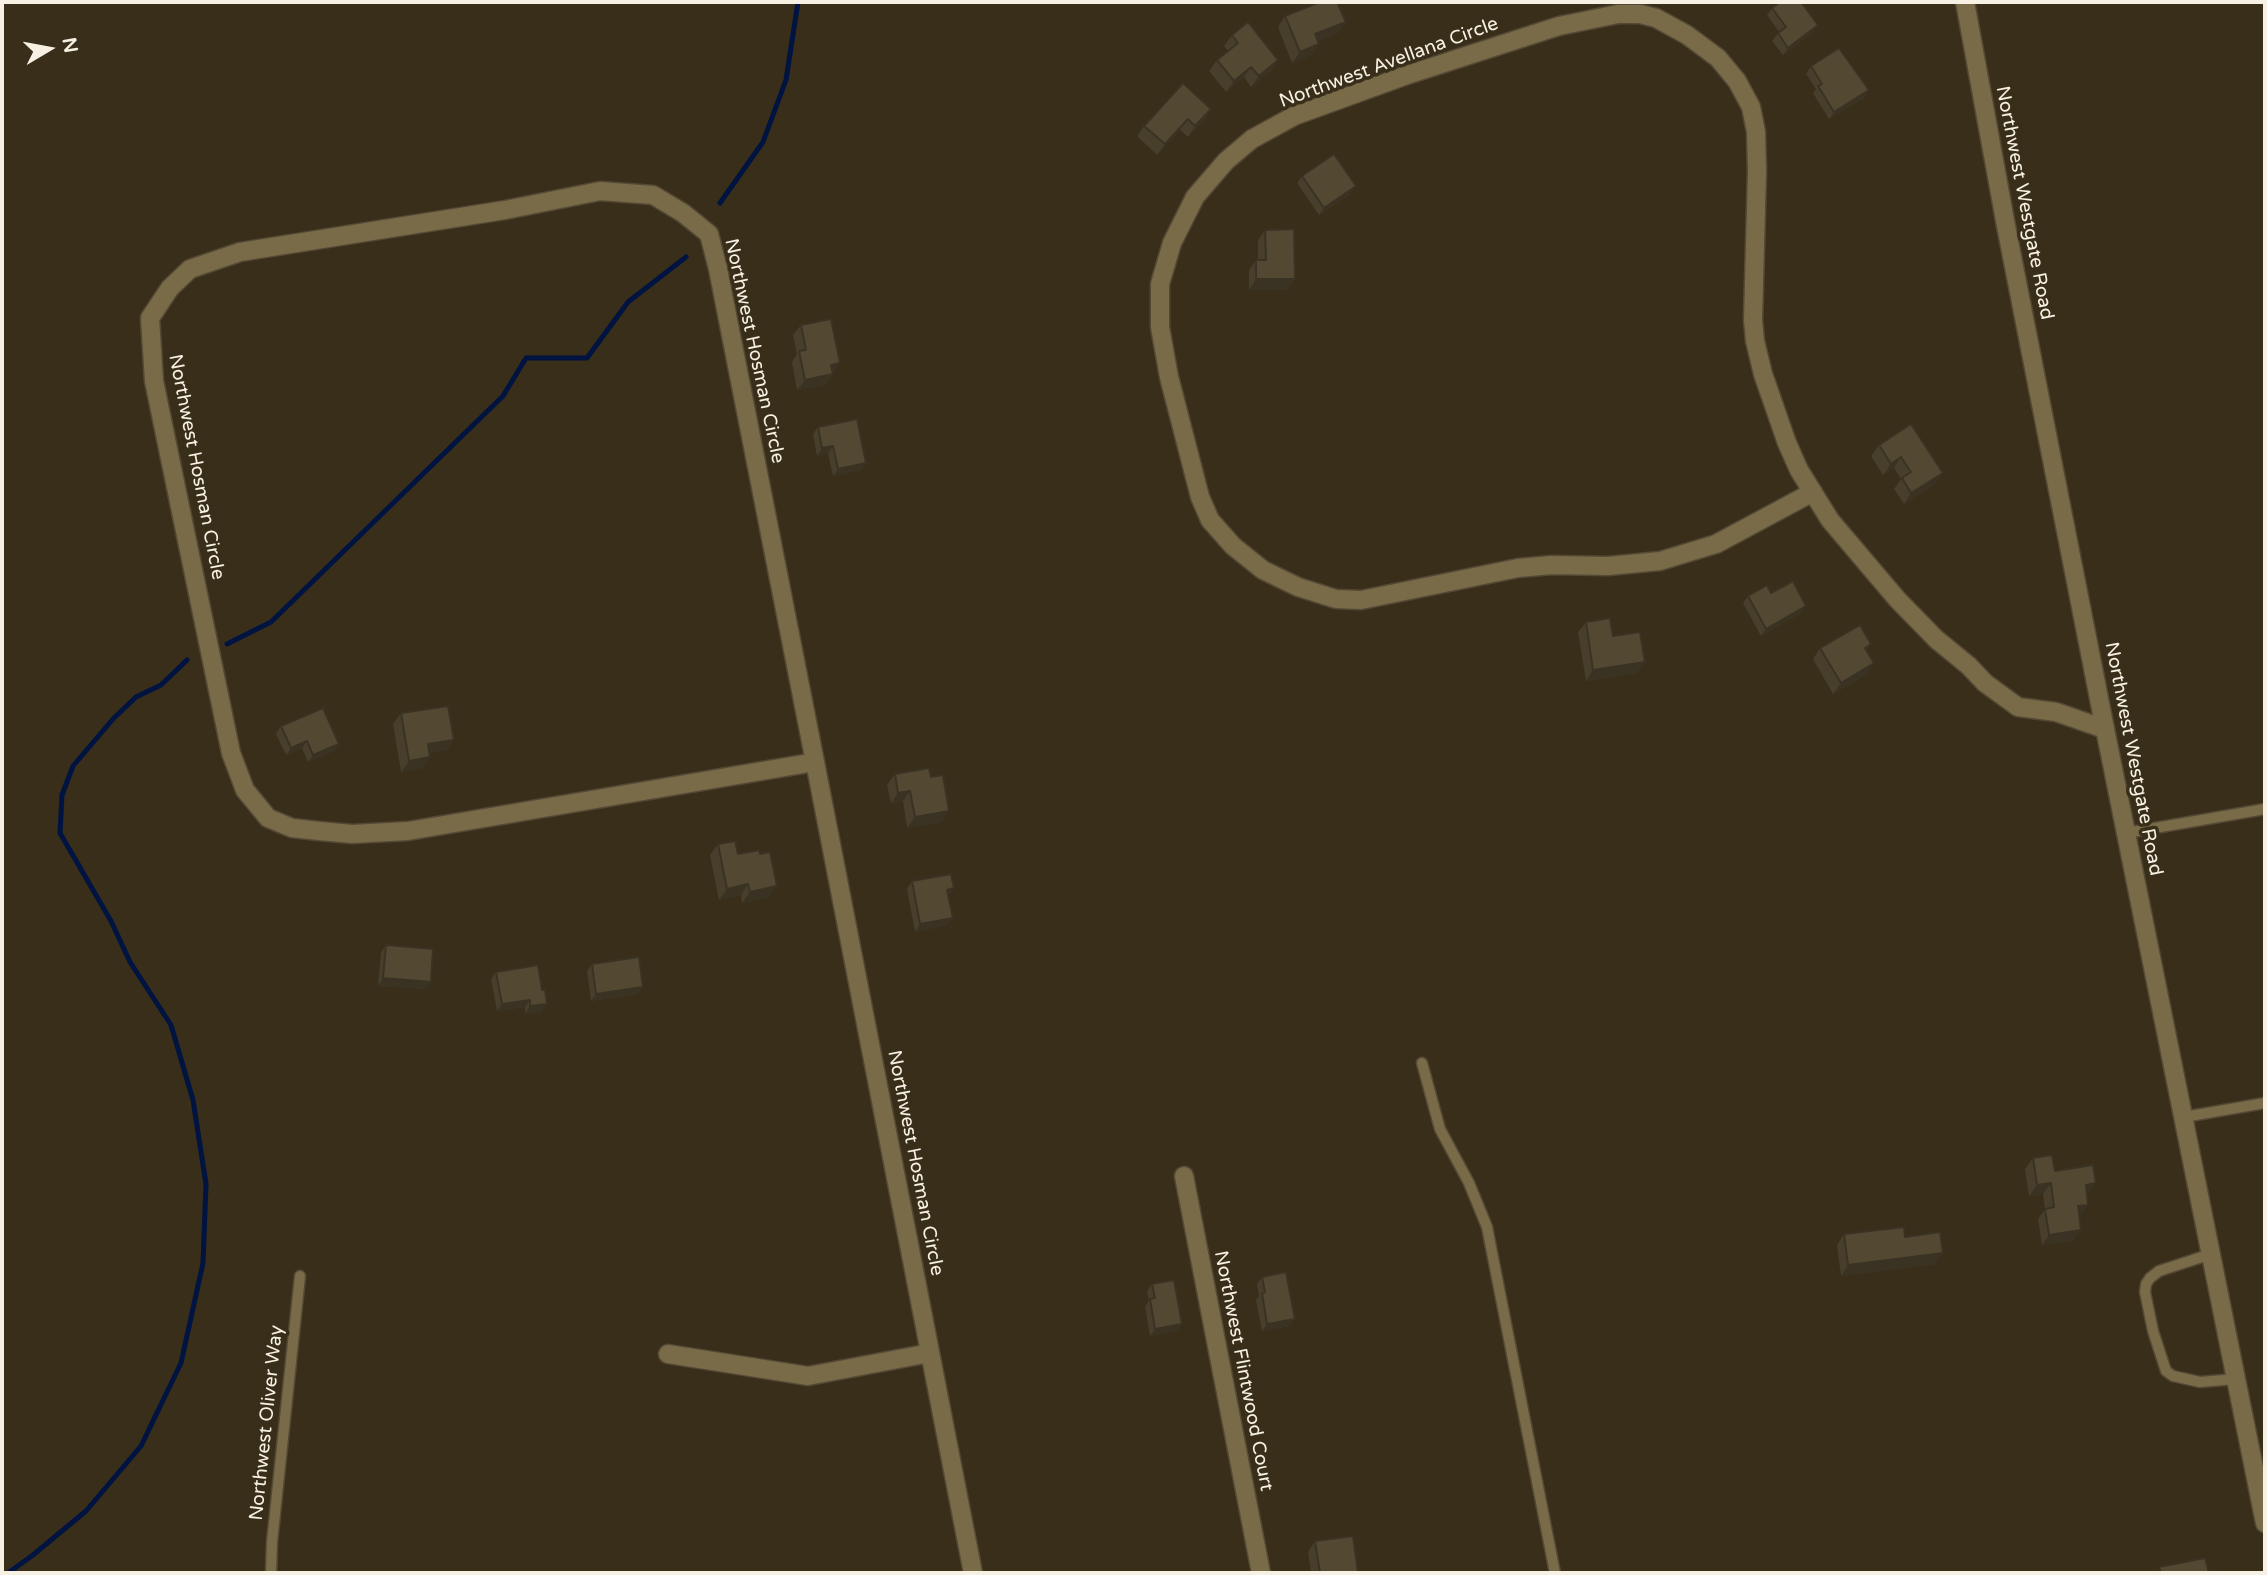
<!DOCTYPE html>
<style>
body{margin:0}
#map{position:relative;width:2267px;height:1575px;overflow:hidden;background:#382e19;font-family:"Varela Round",sans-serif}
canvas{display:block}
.frame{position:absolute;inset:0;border:4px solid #f7f1e4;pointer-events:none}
.north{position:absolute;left:14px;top:14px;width:70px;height:70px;-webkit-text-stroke:5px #382e19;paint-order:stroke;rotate:80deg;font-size:19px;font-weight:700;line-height:28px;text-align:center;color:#f7f1e4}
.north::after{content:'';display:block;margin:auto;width:24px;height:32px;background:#f7f1e4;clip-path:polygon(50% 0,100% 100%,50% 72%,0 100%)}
</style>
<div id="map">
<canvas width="2267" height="1575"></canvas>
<div class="frame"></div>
<div class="north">N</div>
</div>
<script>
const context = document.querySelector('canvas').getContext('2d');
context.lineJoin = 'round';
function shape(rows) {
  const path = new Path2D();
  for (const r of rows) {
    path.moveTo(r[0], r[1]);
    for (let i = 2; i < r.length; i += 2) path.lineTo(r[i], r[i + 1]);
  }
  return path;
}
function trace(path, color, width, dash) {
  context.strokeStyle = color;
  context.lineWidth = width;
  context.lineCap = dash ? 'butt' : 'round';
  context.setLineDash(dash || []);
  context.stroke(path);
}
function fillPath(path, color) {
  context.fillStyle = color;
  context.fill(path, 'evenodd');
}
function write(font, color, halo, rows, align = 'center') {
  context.font = font + ' "Varela Round",sans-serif';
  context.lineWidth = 7;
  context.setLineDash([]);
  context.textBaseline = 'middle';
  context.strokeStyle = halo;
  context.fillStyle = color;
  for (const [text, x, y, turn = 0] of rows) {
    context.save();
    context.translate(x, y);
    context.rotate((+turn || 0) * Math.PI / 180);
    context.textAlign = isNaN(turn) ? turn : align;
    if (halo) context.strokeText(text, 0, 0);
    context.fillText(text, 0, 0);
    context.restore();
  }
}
trace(shape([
 [720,203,763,142,786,80,798,2],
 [227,644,271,622,503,396,526,358,587,358,628,302,686,257],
 [8,1573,33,1555,86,1511,141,1446,181,1363,203,1263,206,1184,193,1100,171,1025,130,962,111,921,60,833,62,795,73,766,113,719,136,697,161,685,187,660]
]), '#001341', 5);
const service = shape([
 [2126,833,2265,809],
 [1422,1063,1440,1129,1469,1183,1487,1227,1555,1573],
 [2184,1117,2265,1103],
 [2211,1254,2159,1271,2150,1278,2146,1284,2145,1292,2153,1331,2166,1371,2173,1376,2200,1382,2236,1379],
 [271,1573,272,1542,300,1276]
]);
const minor = shape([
 [1813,492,1716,544,1660,561,1608,566,1552,565,1518,568,1361,600,1336,599,1298,587,1263,570,1233,546,1210,520,1200,497,1169,377,1160,327,1160,284,1172,243,1195,197,1226,161,1252,139,1294,116,1407,75,1559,26,1618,14,1640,14,1656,18,1687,35,1718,58,1737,81,1751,107,1756,132,1757,171,1753,320,1755,341,1763,374,1787,443,1799,470,1830,520,1897,599,1936,639,1969,666,1985,683,2018,707,2056,712,2105,729],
 [815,762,408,831,352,834,319,831,292,828,268,818,245,790,231,753,154,381,150,318,170,288,190,269,240,252,505,210,600,191,653,195,683,213,709,234,718,269,815,762,973,1573],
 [1184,1176,1261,1573],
 [668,1354,808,1376,930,1353]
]);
const tertiary = shape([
 [1965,2,2006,226,2105,729,2265,1523]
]);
trace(service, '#534935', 13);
trace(minor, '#534935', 21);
trace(tertiary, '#534935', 21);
trace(service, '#796a48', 10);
trace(minor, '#796a48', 18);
trace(tertiary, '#796a48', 18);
fillPath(shape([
 [1772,8,1818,25,1813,32,1783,55,1772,41,1779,32,1767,15],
 [1285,16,1346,22,1338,33,1318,41,1319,44,1311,55,1292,63,1278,27],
 [1232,35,1278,60,1271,71,1251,87,1244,77,1226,92,1209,71,1217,60,1228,51,1224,46],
 [1811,66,1869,90,1864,98,1829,119,1813,93,1816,89,1806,74],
 [1211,109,1204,120,1188,137,1180,130,1157,155,1137,136,1144,126],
 [1302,176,1350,194,1319,215,1297,183],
 [1265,230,1287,290,1249,290,1249,270,1256,260,1258,260,1258,240],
 [801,325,833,374,825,385,797,390,792,362,797,354,793,335],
 [818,427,861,470,833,476,828,453,817,456,813,434],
 [1879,445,1943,473,1935,484,1904,504,1894,489,1901,479,1894,468,1883,475,1871,456],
 [1771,593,1806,606,1801,613,1761,636,1743,603,1748,596],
 [1586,622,1613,636,1637,673,1586,681,1578,632],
 [1871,644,1866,650,1867,674,1833,694,1813,659,1820,648],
 [401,713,454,740,446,750,430,753,430,757,423,768,401,772,393,724],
 [281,726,339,744,334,751,308,762,302,748,286,755,276,734],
 [895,774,931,777,949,811,941,822,907,828,903,801,891,803,887,785],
 [718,844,738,854,769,897,742,903,741,895,719,900,710,855],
 [912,881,954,888,948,896,947,925,915,932,907,889],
 [386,945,426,989,378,986,381,952],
 [592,964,643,987,638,994,591,1001,587,971],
 [496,972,542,1011,525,1014,525,1007,497,1011,491,979],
 [2033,1158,2055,1171,2096,1183,2087,1194,2081,1215,2079,1216,2074,1241,2042,1245,2038,1219,2045,1209,2043,1194,2029,1196,2025,1169],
 [1844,1234,1905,1237,1935,1264,1841,1276,1837,1245],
 [1262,1277,1290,1326,1262,1331,1256,1300,1259,1296,1257,1284],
 [1152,1284,1182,1324,1176,1331,1150,1336,1145,1306,1149,1301,1147,1291],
 [1315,1541,1358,1573,1311,1573,1308,1552]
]), '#473f2c');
fillPath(shape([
 [1346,22,1338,33,1307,45,1315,34],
 [1818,25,1813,32,1783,55,1788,48],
 [1319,44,1311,55,1292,63,1300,52],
 [1278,60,1271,71,1251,87,1259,76],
 [1251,67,1244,77,1226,92,1234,81],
 [1869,90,1864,98,1829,119,1834,112],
 [1211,109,1204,120,1188,137,1195,126],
 [1188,119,1180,130,1157,155,1165,144],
 [1356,186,1350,194,1319,215,1324,208],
 [1256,279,1295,279,1287,290,1249,290],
 [840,363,825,385,797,390,805,380,831,365],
 [833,446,828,453,817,456,822,448],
 [1901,457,1894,468,1883,475,1891,464],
 [866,463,861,470,833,476,838,469],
 [1943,473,1935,484,1904,504,1911,493],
 [1806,606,1801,613,1761,636,1766,629],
 [1645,662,1637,673,1586,681,1593,670],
 [1874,663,1867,674,1833,694,1841,683],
 [454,740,446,750,420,755,428,744],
 [307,741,302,748,286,755,291,748],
 [339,744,334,751,308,762,313,755],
 [430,757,423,768,401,772,409,761],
 [910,791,903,801,891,803,898,793],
 [949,811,941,822,907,828,915,817],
 [748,884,741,895,719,900,727,889],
 [777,886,769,897,742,903,750,892],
 [954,888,949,896,942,897,947,890],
 [953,918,947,925,915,932,920,924],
 [383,978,431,982,426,989,378,986],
 [643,987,638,994,591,1001,596,994],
 [530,1000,525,1007,497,1011,502,1004],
 [547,1004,542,1011,525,1014,530,1006],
 [2051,1183,2043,1194,2029,1196,2037,1185],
 [2096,1183,2088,1194,2078,1196,2086,1185],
 [2088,1205,2081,1215,2070,1217,2078,1206],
 [2081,1230,2074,1241,2042,1245,2049,1235],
 [1943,1253,1935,1264,1841,1276,1848,1265],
 [1295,1319,1290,1326,1262,1331,1267,1324],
 [1182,1324,1176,1331,1150,1336,1155,1329]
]), '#3a3324');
const building = shape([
 [1320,2,1337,2,1346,22,1315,34,1319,44,1300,52,1285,16,1320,2],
 [1780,2,1801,2,1818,25,1788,48,1778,33,1786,27,1772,8,1780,2],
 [1248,22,1278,60,1259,76,1251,67,1234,81,1217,60,1238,43,1232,35,1248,22],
 [1839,48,1869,90,1834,112,1818,86,1822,84,1811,66,1839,48],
 [1183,83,1211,109,1195,126,1188,119,1165,144,1144,126,1183,83],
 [1334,154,1356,186,1324,208,1302,176,1334,154],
 [1294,229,1295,279,1256,279,1256,260,1266,260,1265,230,1294,229],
 [831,319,840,363,831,365,833,374,805,380,799,351,806,350,801,325,831,319],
 [857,419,866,463,838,469,833,446,822,448,818,427,857,419],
 [1911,424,1943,473,1911,493,1902,478,1911,472,1901,457,1891,464,1879,445,1911,424],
 [1793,581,1806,606,1766,629,1748,596,1767,585,1771,593,1793,581],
 [1610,618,1613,636,1640,632,1645,662,1593,670,1586,622,1610,618],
 [1860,625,1871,644,1865,648,1874,663,1841,683,1820,648,1860,625],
 [448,706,454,740,428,744,430,757,409,761,401,713,448,706],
 [323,708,339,744,313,755,307,741,291,748,281,726,323,708],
 [929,768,931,777,943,775,949,811,915,817,910,791,898,793,895,774,929,768],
 [735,841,738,854,759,850,760,854,770,852,777,886,750,892,748,884,727,889,718,844,735,841],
 [951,874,954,888,947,890,953,918,920,924,912,881,951,874],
 [386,945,433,949,431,982,383,978,386,945],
 [639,957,643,987,596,994,592,964,639,957],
 [538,965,542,990,545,990,547,1004,530,1006,530,1000,502,1004,496,972,538,965],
 [2052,1155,2055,1171,2093,1165,2096,1183,2086,1185,2088,1205,2078,1206,2081,1230,2049,1235,2045,1209,2054,1207,2051,1183,2037,1185,2033,1158,2052,1155],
 [1904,1227,1905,1237,1940,1232,1943,1253,1848,1265,1844,1234,1904,1227],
 [1286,1272,1295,1319,1267,1324,1262,1293,1265,1292,1262,1277,1286,1272],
 [1174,1280,1182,1324,1155,1329,1150,1299,1155,1298,1152,1284,1174,1280],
 [1353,1536,1358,1573,1320,1573,1315,1541,1353,1536],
 [2205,1558,2209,1573,2161,1573,2159,1567,2205,1558]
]);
fillPath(building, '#534933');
trace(building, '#3a3324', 2);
write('19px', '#f7f1e4', '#382e19', [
 ["Northwest Avellana Circle",1389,63,-20],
 ["Northwest Westgate Road",2024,203,79],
 ["Northwest Hosman Circle",754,351,78],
 ["Northwest Hosman Circle",196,467,79],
 ["Northwest Westgate Road",2133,759,79],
 ["Northwest Hosman Circle",915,1163,79],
 ["Northwest Flintwood Court",1243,1371,79],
 ["Northwest Oliver Way",267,1423,-84]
]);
</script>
